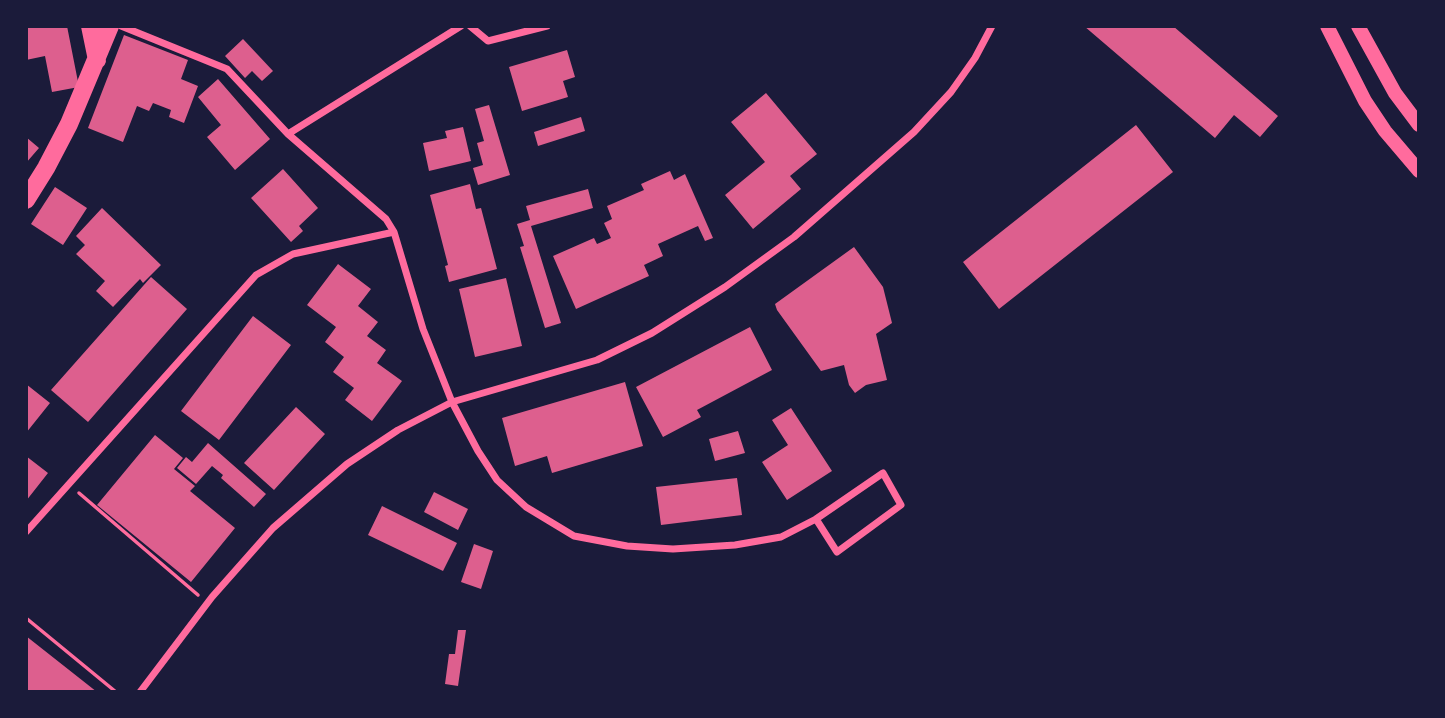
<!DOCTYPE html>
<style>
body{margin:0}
#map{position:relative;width:1445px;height:718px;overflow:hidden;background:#1b1b3a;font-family:"DejaVu Sans",sans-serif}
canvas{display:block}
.frame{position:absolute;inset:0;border:28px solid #1b1b3a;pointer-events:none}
</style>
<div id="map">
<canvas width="1445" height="718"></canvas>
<div class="frame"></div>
</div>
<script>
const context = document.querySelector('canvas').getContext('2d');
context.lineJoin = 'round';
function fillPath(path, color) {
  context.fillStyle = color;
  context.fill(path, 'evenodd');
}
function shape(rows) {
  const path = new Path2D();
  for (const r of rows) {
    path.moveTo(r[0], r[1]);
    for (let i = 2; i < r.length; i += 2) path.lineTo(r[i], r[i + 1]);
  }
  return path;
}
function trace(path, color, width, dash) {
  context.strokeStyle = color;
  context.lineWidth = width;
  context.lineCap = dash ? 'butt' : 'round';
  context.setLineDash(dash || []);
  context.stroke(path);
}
fillPath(shape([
 [26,26,67,26,79,87,52,92,45,56,26,60],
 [1084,26,1173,26,1278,116,1260,137,1234,115,1215,138],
 [124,35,188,60,181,79,198,86,184,123,169,117,171,110,153,103,149,111,137,106,123,142,88,128],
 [243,39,273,71,262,81,252,71,245,78,225,56],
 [567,50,575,77,563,81,568,97,522,111,509,67],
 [218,79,270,139,235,170,207,137,221,125,198,97],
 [766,93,817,154,790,176,801,189,753,229,725,195,765,162,731,122],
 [489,105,510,175,478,185,473,168,483,165,477,143,484,141,475,109],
 [581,117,585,131,538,146,534,132],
 [1136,125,1173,172,999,309,963,262],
 [463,127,471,161,429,171,423,143,447,138,445,131],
 [26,137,39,148,26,163],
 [283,169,318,208,299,226,303,231,291,242,251,198],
 [670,171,674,180,685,174,713,238,705,241,698,226,658,244,663,256,644,265,649,276,576,309,553,256,594,238,597,244,611,238,604,223,612,219,607,206,644,190,641,184],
 [470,184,476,209,481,208,497,269,449,282,445,266,448,265,430,195],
 [55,187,87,208,63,245,31,224],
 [588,189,593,208,531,226,561,323,545,328,520,247,524,246,517,224,530,220,526,206],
 [102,208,161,265,143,283,140,279,113,307,96,291,105,281,76,254,85,245,76,236],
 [854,247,883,287,892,323,876,334,887,380,866,385,855,393,849,385,844,365,821,371,777,310,775,304],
 [338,264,371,289,358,306,378,322,367,336,386,350,377,363,402,381,372,421,345,400,354,388,333,372,344,357,325,342,336,327,307,305],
 [151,277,187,309,88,422,51,390],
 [506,278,522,346,475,357,459,289],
 [253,316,291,345,219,440,181,411],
 [750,327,772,370,697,410,701,417,663,437,636,387],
 [625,382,643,446,552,473,547,456,515,466,502,418],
 [26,384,50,403,26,433],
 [296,407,325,434,274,490,244,463],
 [791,408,832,471,787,500,762,462,788,445,772,420],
 [738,431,745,453,715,461,709,439],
 [155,435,183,458,174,469,195,486,190,491,235,528,191,582,97,505],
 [208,443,266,494,254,507,221,478,223,475,212,466,196,484,177,468,186,457,192,462],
 [26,456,48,473,26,501],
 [737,478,742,515,661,525,656,487],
 [434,492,468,509,458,530,424,512],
 [382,506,457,543,443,571,368,535],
 [474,544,493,551,481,589,461,582],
 [458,630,466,630,458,686,445,684,449,654,455,654],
 [26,636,97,692,26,692]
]), '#dd5f8e');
trace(shape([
 [79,493,198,595],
 [26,618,116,692]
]), '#ff6b9d', 3.5);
trace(shape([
 [121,26,227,69,288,134,386,219,394,232,423,329,452,402,478,451,497,480,526,507,574,536,627,546,673,549,735,545,781,537,816,519,837,552,901,505,883,473,816,519],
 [470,26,488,41,547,26],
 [288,134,461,26],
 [26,532,256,275,293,254,394,232],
 [140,692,212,597,273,528,347,464,398,430,452,402,597,360,652,333,725,287,794,237,914,132,951,92,975,58,992,26]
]), '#ff6b9d', 7);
trace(shape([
 [1327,26,1365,101,1385,131,1419,171],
 [1358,26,1395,93,1419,125]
]), '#ff6b9d', 14);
trace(shape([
 [90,26,97,60],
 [26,200,46,168,69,124,110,26]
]), '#ff6b9d', 18);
</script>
